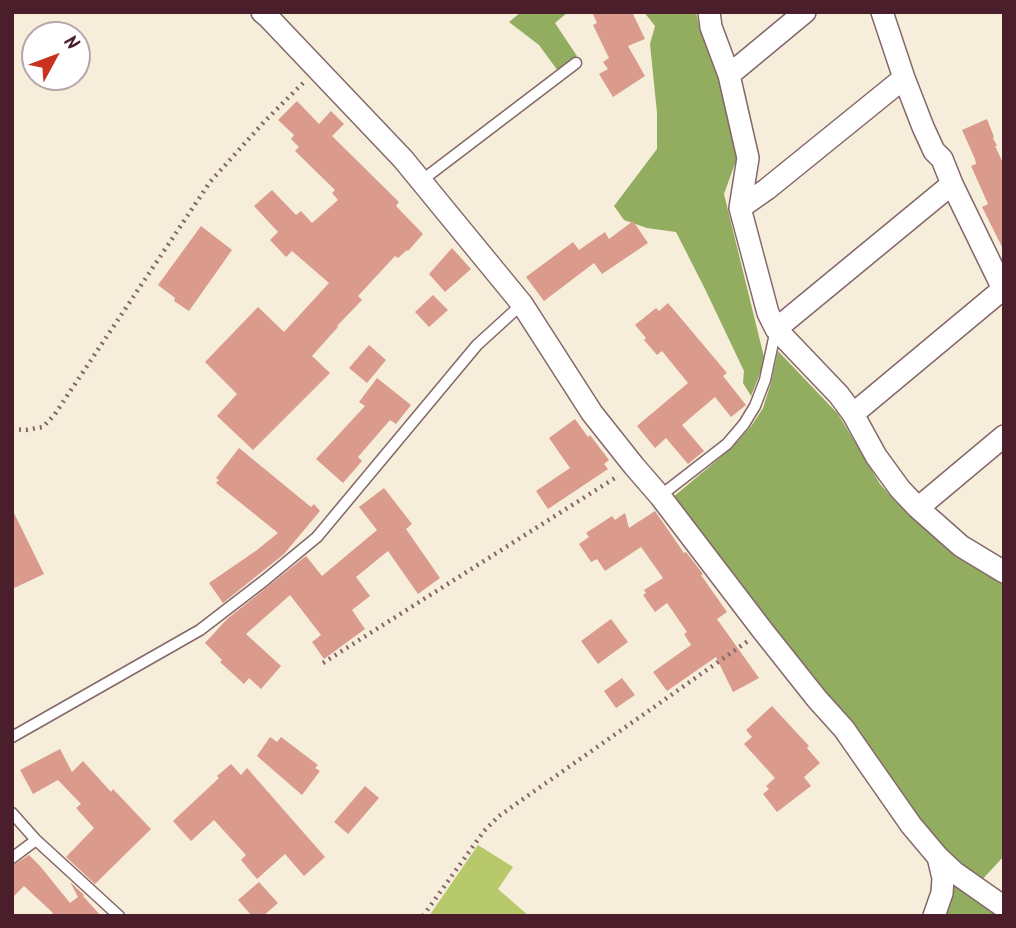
<!DOCTYPE html>
<style>
body{margin:0}
#map{position:relative;width:1016px;height:928px;overflow:hidden;background:#f6eddb;font-family:Kalam,sans-serif}
canvas{display:block}
.frame{position:absolute;inset:0;border:14px solid #4a1f2b;pointer-events:none}
.north{position:absolute;left:21px;top:21px;width:70px;height:70px;box-sizing:border-box;background:#fff;border:2px solid #b7a5aa;border-radius:50%;rotate:49deg;font-size:19px;font-weight:700;line-height:28px;text-align:center;color:#4a1f2b}
.north::after{content:'';display:block;margin:auto;width:24px;height:32px;background:#c8321e;clip-path:polygon(50% 0,100% 100%,50% 72%,0 100%)}
</style>
<div id="map">
<canvas width="1016" height="928"></canvas>
<div class="frame"></div>
<div class="north">N</div>
</div>
<script>
const context = document.querySelector('canvas').getContext('2d');
context.lineJoin = 'round';
function fillPath(path, color) {
  context.fillStyle = color;
  context.fill(path, 'evenodd');
}
function shape(rows) {
  const path = new Path2D();
  for (const r of rows) {
    path.moveTo(r[0], r[1]);
    for (let i = 2; i < r.length; i += 2) path.lineTo(r[i], r[i + 1]);
  }
  return path;
}
function trace(path, color, width, dash) {
  context.strokeStyle = color;
  context.lineWidth = width;
  context.lineCap = dash ? 'butt' : 'round';
  context.setLineDash(dash || []);
  context.stroke(path);
}
fillPath(shape([
 [478,845,513,867,498,889,529,916,429,916]
]), '#b8c96c');
fillPath(shape([
 [521,12,568,12,555,23,577,56,558,71,539,45,509,22],
 [644,12,696,12,699,26,716,70,737,158,724,194,764,357,761,371,751,396,743,383,744,371,705,289,676,232,647,228,624,220,614,206,657,149,657,113,650,44,655,26],
 [778,351,838,414,880,484,896,502,950,550,1004,583,1004,856,980,882,948,856,673,497,721,457,738,441,752,425,763,408,771,383],
 [949,880,1002,916,941,916]
]), '#92ad60');
fillPath(shape([
 [592,12,632,12,645,39,628,46,645,76,613,97,599,74,608,69,603,62,609,58,593,25,597,23],
 [297,101,319,124,331,111,344,124,332,136,399,202,396,206,423,234,408,251,407,250,398,258,395,256,358,296,362,300,337,326,338,327,312,356,330,373,253,450,217,416,237,394,205,362,258,307,284,332,329,283,292,251,286,257,270,240,278,232,254,206,272,190,296,215,301,211,312,223,338,200,332,193,335,190,295,151,299,147,291,139,294,135,278,120],
 [987,119,994,137,993,138,997,146,995,146,1004,165,1004,251,982,207,988,204,971,166,976,164,975,159,962,130],
 [633,221,648,243,602,274,594,263,544,301,526,277,573,242,579,250,605,232,609,239],
 [201,226,232,250,189,311,174,301,175,298,158,285],
 [452,248,471,269,445,292,429,274],
 [433,295,448,310,429,327,415,312],
 [668,303,727,373,723,376,746,405,731,417,715,397,682,425,704,451,688,464,666,438,655,448,637,426,688,383,662,351,657,355,644,340,646,338,635,325,656,308,659,311],
 [369,345,386,360,367,383,349,368],
 [377,378,411,405,396,424,390,420,358,457,362,461,343,483,316,459,365,406,359,402],
 [575,419,588,437,590,435,609,460,604,464,608,469,548,509,536,491,570,468,549,438],
 [239,448,311,507,314,504,320,511,284,554,223,603,209,583,257,550,278,533,216,483,219,480,216,478],
 [384,488,412,524,406,529,440,578,418,594,388,551,356,577,370,596,352,610,365,629,324,659,312,642,321,635,290,595,246,634,281,666,261,689,249,678,244,684,220,662,222,660,205,643,227,619,306,556,322,576,377,530,359,507],
 [12,509,44,574,12,589],
 [655,511,684,553,686,552,703,574,701,575,727,612,717,619,759,678,733,692,716,657,667,691,653,672,691,645,684,634,687,632,667,603,655,612,643,595,646,593,644,590,663,578,641,547,605,571,597,559,591,562,579,544,589,537,586,533,612,516,615,520,625,513,629,528],
 [611,619,628,642,598,664,581,641],
 [622,678,635,695,616,708,604,691],
 [772,706,809,746,807,748,820,763,804,777,811,786,777,812,763,794,769,789,766,786,775,778,744,744,752,737,746,730],
 [270,737,277,742,281,737,318,765,315,768,320,771,302,795,257,756],
 [60,749,72,772,83,761,111,792,113,789,151,829,95,884,66,857,94,828,76,808,81,804,58,780,33,794,20,770],
 [231,764,241,775,247,768,325,857,304,876,285,854,257,879,241,860,246,855,214,820,191,841,173,821,219,778,217,776],
 [365,786,379,798,348,834,334,822],
 [29,855,40,866,70,903,78,897,70,882,84,895,83,896,101,916,50,916,53,913,24,886,12,898,12,866],
 [259,882,278,903,263,916,252,916,238,900]
]), '#da9b8c');
const lane = shape([
 [421,181,576,63],
 [660,496,727,444,744,424,755,406,765,380,776,329],
 [12,737,200,630,265,580,317,537,477,345,522,304],
 [12,813,36,840,119,916],
 [12,858,36,840]
]);
const street = shape([
 [262,12,268,17,403,159,522,304,592,413,634,466,660,496,763,631,817,699,844,729,911,825,938,857,943,878,942,893,934,916],
 [709,12,711,27,729,75,748,158,740,208,768,313,776,329,839,395,853,414,876,456,900,489,918,508,961,546,1004,572],
 [882,12,904,78,923,127,934,151,942,159,952,184,1004,291],
 [729,75,805,12],
 [740,208,767,189,904,78],
 [776,329,952,184],
 [853,414,1003,289],
 [918,508,1004,436],
 [938,857,954,872,1004,907]
]);
trace(lane, '#866769', 13);
trace(street, '#866769', 24);
trace(shape([
 [12,429,26,430,43,427,55,414,210,182,264,122,303,83],
 [323,663,618,476],
 [423,916,484,831,499,816,748,641]
]), '#866769', 4.5, [2, 5]);
trace(lane, '#fff', 10);
trace(street, '#fff', 21);
</script>
